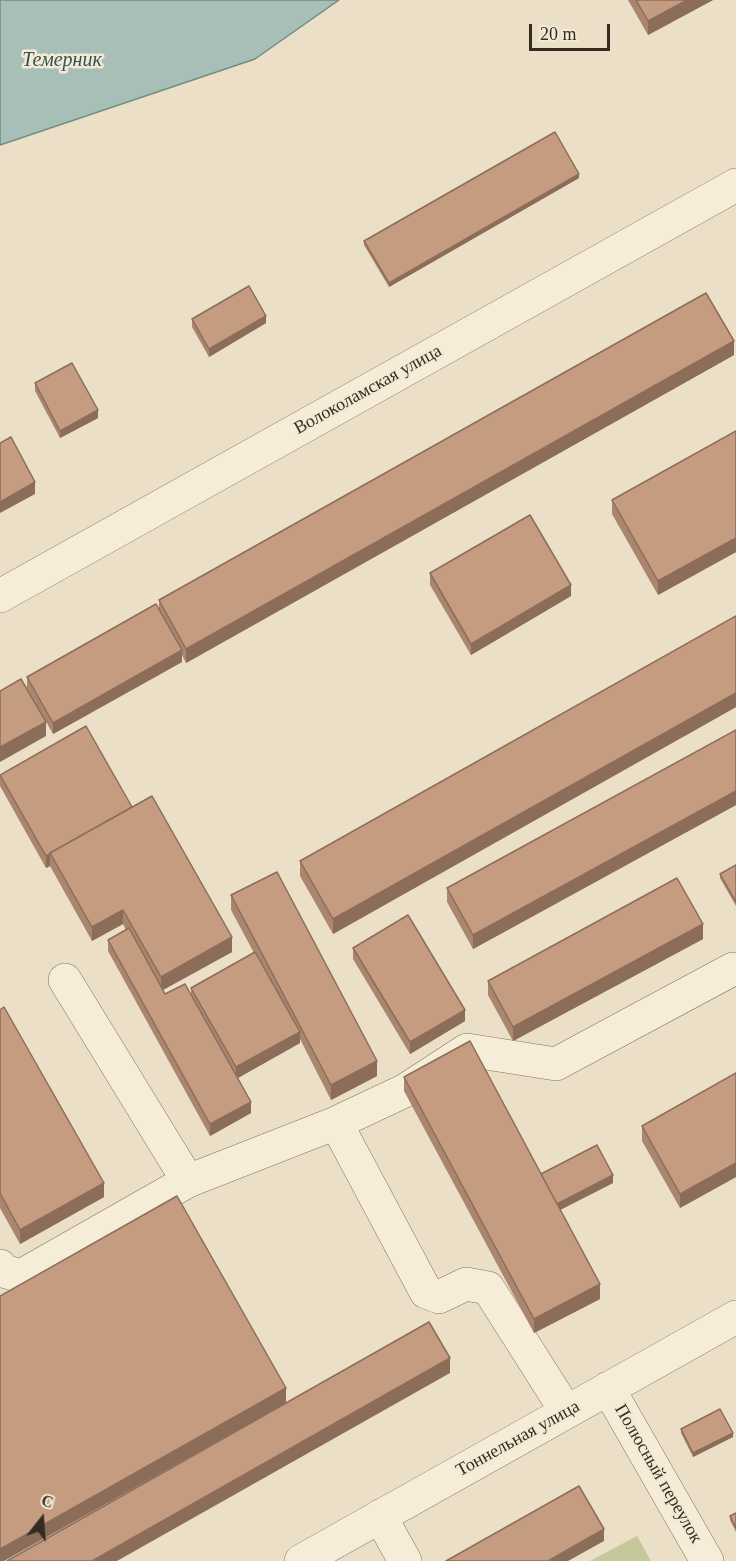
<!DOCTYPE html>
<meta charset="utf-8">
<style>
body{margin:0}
#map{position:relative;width:736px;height:1561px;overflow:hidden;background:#ebdfc7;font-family:"Times New Roman",serif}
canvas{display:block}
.north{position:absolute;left:12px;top:1489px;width:60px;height:60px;-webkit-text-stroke:4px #f3ead6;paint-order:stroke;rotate:17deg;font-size:16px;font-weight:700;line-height:24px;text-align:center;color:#362b20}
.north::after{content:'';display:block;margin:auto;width:21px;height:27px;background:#362b20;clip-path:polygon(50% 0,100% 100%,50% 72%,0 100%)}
.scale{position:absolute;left:529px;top:24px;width:81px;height:27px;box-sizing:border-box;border:3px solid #362b20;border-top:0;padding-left:8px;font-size:18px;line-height:21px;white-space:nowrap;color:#362b20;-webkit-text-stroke:4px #f3ead6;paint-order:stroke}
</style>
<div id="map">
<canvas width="736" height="1561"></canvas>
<div class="north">С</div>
<div class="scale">20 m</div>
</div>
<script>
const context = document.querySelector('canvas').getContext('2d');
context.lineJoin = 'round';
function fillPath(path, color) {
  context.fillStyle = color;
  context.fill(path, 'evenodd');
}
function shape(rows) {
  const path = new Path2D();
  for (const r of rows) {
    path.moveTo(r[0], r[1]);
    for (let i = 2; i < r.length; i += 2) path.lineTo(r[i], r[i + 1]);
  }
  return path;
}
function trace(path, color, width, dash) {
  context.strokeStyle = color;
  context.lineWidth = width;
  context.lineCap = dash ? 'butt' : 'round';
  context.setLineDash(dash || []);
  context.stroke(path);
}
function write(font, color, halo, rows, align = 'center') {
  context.font = font + ' "Times New Roman",serif';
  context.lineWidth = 5;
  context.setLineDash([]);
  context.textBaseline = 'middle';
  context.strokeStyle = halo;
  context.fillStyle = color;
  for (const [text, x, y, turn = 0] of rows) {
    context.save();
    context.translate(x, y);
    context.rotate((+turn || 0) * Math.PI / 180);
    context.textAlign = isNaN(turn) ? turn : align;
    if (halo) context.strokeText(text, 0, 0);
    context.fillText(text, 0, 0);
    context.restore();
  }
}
fillPath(shape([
 [637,1536,651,1561,590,1561]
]), '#c4c89b');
const water = shape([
 [0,0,339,0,255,59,0,145,0,0]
]);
fillPath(water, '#a8bfb8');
trace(water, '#6f8d85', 1.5);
const minor = shape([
 [0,596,736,185],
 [65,980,188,1181],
 [0,1266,3,1271,21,1276,188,1181,336,1123],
 [608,1388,707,1561],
 [566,1411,488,1288,466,1284,439,1297,426,1292,336,1123,404,1091,467,1050,556,1064,733,969],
 [380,1516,405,1561],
 [301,1561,736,1317]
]);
trace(minor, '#85725e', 34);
trace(minor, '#f6edd9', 33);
fillPath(shape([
 [628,0,713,0,648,35],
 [579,178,389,287,364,245,364,241],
 [192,319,266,323,209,357,192,327],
 [734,355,186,663,182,655,182,662,53,734,27,688,27,677,159,610,159,600],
 [35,383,98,418,60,438,35,391],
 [736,431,736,552,658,595,612,514,612,500],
 [430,573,571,596,471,655,430,585],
 [736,616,736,707,333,934,300,876,300,861],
 [736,730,736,805,473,949,447,902,447,888],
 [0,775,132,807,232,952,163,990,165,994,191,994,191,988,254,953,231,910,231,895,377,1076,331,1100,300,1039,300,1043,238,1078,251,1113,210,1136,108,951,108,940,126,930,123,924,92,941,50,866,46,868,0,786],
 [736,865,736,906,720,878,720,874],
 [703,939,513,1041,488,995,488,981],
 [353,948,465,1021,410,1054,353,959],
 [0,1010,104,1197,20,1244,0,1208],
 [736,1073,736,1177,680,1208,642,1141,642,1126],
 [404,1077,541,1174,613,1183,560,1210,600,1299,534,1333,404,1091],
 [681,1429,733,1437,693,1457,681,1433],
 [736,1513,736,1532,730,1520,730,1516]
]), '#aa866e');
fillPath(shape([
 [687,0,713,0,648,35,648,21],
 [579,174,579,178,389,287,389,283],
 [266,316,266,323,209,357,209,349],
 [734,341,734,355,186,663,186,649],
 [98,410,98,418,60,438,60,431],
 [35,482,35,494,0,513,0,502],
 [736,538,736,552,658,595,658,581],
 [571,585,571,596,471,655,471,644],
 [182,650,182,662,53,734,53,723],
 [736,693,736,707,333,934,333,919],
 [46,722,46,736,0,762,0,747],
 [736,791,736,805,473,949,473,935],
 [50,854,50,866,46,868,46,856],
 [123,910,123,924,92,941,92,927],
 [703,924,703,939,513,1041,513,1027],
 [232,937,232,952,161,991,161,977],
 [465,1010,465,1021,410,1054,410,1042],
 [300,1032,300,1043,236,1079,236,1067],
 [377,1061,377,1076,331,1100,331,1085],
 [251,1102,251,1113,210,1136,210,1124],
 [736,1163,736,1177,680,1208,680,1194],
 [613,1175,613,1183,554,1213,554,1205],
 [104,1183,104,1197,20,1244,20,1230],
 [600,1284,600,1299,534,1333,534,1319],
 [450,1358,450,1373,117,1561,92,1561],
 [286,1388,286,1403,4,1561,0,1561,0,1549],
 [733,1433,733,1437,693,1457,693,1453],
 [604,1529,604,1541,568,1561,548,1561]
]), '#8b6d5a');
const building = shape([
 [636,0,687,0,648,21,636,0],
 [555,132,579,174,389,283,364,241,555,132],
 [249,286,266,316,209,349,192,319,249,286],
 [706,293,734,341,186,649,159,600,706,293],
 [72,363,98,410,60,431,35,383,72,363],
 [736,431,736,538,658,581,612,500,736,431],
 [11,437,35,482,0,502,0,443,11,437],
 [530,515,571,585,471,644,430,573,530,515],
 [156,604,182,650,53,723,27,677,156,604],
 [736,616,736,693,333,919,300,861,736,616],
 [21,679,46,722,0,747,0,691,21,679],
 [86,726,132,807,50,853,50,854,46,856,0,775,86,726],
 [736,730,736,791,473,935,447,888,736,730],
 [152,796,232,937,161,977,123,910,92,927,50,853,152,796],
 [736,865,736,902,720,874,736,865],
 [277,872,377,1061,331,1085,231,895,277,872],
 [677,878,703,924,513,1027,488,981,677,878],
 [408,915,465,1010,410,1042,353,948,408,915],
 [129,928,165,994,185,984,251,1102,210,1124,108,940,129,928],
 [255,952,300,1032,236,1067,191,988,255,952],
 [4,1007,104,1183,20,1230,0,1193,0,1010,4,1007],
 [470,1041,600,1284,534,1319,404,1077,470,1041],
 [736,1073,736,1163,680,1194,642,1126,736,1073],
 [597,1145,613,1175,557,1204,541,1174,597,1145],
 [177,1196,286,1388,0,1549,0,1296,177,1196],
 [429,1322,450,1358,92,1561,7,1561,429,1322],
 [720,1409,733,1433,693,1453,681,1429,720,1409],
 [579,1486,604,1529,548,1561,446,1561,579,1486],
 [736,1513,736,1528,730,1516,736,1513]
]);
fillPath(building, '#c69c80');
trace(building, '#8b6d5a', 1.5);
write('18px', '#362b20', '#f3ead6', [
 ["Волоколамская улица",368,390,-29],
 ["Тоннельная улица",518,1439,-29],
 ["Полюсный переулок",658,1474,60]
]);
write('italic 20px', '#315552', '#f3ead6', [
 ["Темерник",62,61]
]);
</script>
